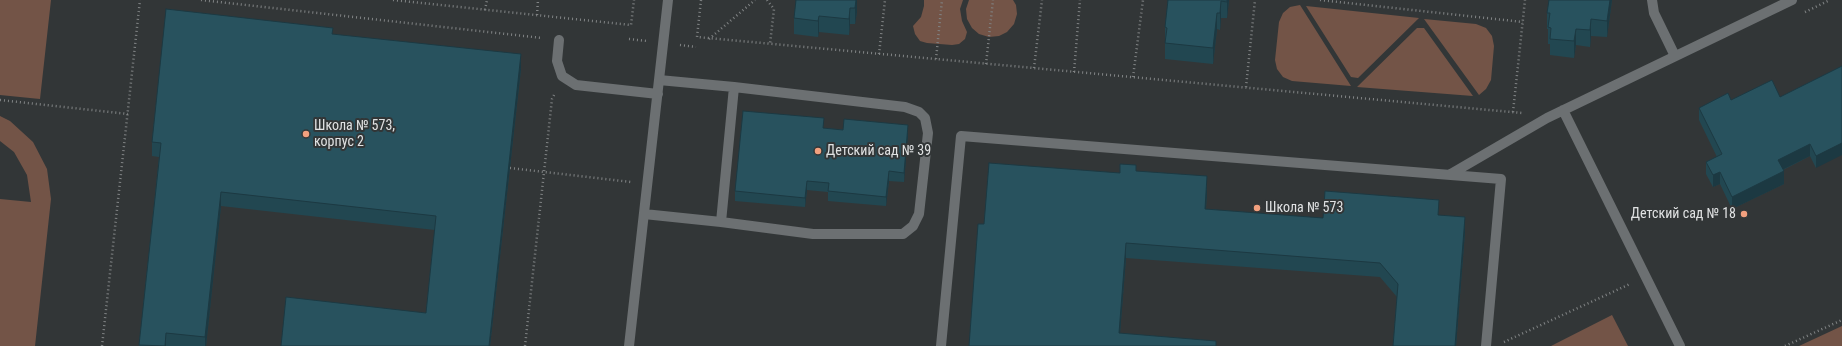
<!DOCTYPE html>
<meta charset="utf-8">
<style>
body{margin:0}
canvas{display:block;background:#323637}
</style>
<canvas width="1842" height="346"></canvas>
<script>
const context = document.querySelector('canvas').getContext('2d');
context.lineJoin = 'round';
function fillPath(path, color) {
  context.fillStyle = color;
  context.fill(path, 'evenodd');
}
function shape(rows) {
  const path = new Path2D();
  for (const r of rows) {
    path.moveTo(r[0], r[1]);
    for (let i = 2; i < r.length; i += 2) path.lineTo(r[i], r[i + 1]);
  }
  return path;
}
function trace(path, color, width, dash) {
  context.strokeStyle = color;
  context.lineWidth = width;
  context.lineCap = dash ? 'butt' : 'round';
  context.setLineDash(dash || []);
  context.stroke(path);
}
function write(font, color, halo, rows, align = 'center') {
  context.font = font + ' "Roboto Condensed",sans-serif';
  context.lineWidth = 4;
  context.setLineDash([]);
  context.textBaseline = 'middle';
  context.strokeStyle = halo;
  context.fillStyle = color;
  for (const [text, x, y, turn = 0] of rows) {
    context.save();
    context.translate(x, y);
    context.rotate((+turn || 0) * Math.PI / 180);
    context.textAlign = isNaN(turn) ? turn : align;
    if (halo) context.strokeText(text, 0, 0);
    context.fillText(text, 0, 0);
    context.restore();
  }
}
fillPath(shape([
 [0,0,51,0,40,99,0,95],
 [924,0,963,0,960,9,962,21,967,32,965,39,959,44,952,45,927,43,920,41,915,34,913,26,921,17,924,6],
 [969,0,1013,0,1016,5,1017,14,1014,24,1007,32,999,36,989,37,979,34,972,28,967,19,966,9],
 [1300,5,1351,86,1292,81,1283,77,1277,69,1275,60,1279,22,1283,13,1290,7],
 [1306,6,1419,18,1358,78,1351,77],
 [1424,19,1476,24,1486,28,1492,36,1494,46,1491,80,1486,89,1479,95],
 [1417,28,1424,28,1473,96,1357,87],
 [0,116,10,121,33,142,47,169,51,199,35,346,0,346,0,199,31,202,27,175,14,152,0,141],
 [1612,315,1628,346,1551,346],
 [1842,326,1842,346,1799,346]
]), '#735447');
trace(shape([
 [201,0,542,38],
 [393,0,631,25,634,0],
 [701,0,697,37,1522,113],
 [767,0,774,9,770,44],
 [1320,0,1523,22],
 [485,10,487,0],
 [1805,12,1830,0],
 [537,15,538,0],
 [629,39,647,41],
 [709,39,755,0],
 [680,45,696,47],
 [879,54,885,0],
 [936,59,942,0],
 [986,64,993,0],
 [1034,68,1042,0],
 [1074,72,1080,0],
 [1133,77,1143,0],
 [1246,87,1255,0],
 [0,100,128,114],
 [1513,112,1525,0],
 [510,168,631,182],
 [1504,342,1630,284],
 [102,346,140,0],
 [525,346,552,99,555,93],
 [1785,346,1842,320]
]), '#818485', 2.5, [1, 3]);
trace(shape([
 [1652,0,1654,13,1675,56],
 [559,40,557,61,562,76,576,85,658,94],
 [659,80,734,87,905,107,919,112,925,118,928,133,919,214,913,226,903,234,813,234,721,222,734,87],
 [1563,110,1680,346],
 [1449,175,1547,118,1792,0],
 [644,214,721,222],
 [629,346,668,0],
 [941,346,961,136,1501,179,1486,346]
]), '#6c7072', 10);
fillPath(shape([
 [857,0,857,12,855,24,850,24,849,35,819,32,818,37,794,34,794,18],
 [1168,0,1229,0,1227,18,1221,18,1220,30,1217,29,1213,64,1165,59,1165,27],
 [1612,0,1607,37,1591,36,1590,47,1576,45,1574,58,1550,55,1550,44,1548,44,1548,29,1547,29,1547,13],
 [333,34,521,69,490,346,281,346,426,313,435,230,221,206,206,346,139,346,159,157,152,156,152,142],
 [1842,66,1816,168,1810,156,1783,170,1784,184,1732,209,1720,184,1713,187,1706,174,1706,162,1717,157,1699,120,1699,108,1731,100,1780,97],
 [823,128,908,134,904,182,889,181,886,206,828,201,828,192,807,190,805,207,735,201,735,191],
 [1136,171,1207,191,1206,209,1323,218,1439,215,1465,232,1456,346,1393,346,1397,297,1380,277,1126,258,1120,333,1216,346,969,346,984,224,1120,173]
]), '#224751');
fillPath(shape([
 [856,0,857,0,857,12,855,24,855,8],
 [1227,0,1229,0,1227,18],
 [1610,0,1612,0,1607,37,1607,21],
 [1221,1,1221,18,1220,30,1220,13],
 [850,8,850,24,849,35,849,19],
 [1217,13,1217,29,1213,64,1213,48],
 [819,16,819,32,818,37,818,21],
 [1591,19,1591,36,1590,47,1590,30],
 [1576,29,1576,45,1574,58,1574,41],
 [521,54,521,69,490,346,489,346],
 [908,125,908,134,904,182,904,173],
 [1842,143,1842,155,1816,168,1816,156],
 [1810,144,1810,156,1778,172,1778,160],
 [889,171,889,181,886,206,886,197],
 [1784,171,1784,184,1732,209,1732,197],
 [1720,172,1720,184,1713,187,1713,175],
 [1207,176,1207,191,1205,223,1205,209],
 [807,181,807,190,805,207,805,198],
 [221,192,221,206,206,346,205,346,205,337],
 [1465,217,1465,232,1456,346,1455,346],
 [1126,243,1126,258,1119,346,1119,333],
 [166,333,166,346,165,346]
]), '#1c3942');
const building = shape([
 [796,0,856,0,855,8,850,8,849,19,819,16,818,21,794,18,796,0],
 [1168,0,1227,0,1227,2,1221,1,1220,13,1217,13,1213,48,1165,43,1167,28,1165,27,1168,0],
 [1549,0,1610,0,1607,21,1591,19,1590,30,1576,29,1574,41,1550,39,1551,28,1548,27,1550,13,1547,13,1549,0],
 [166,9,333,28,332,34,521,54,489,346,281,346,286,297,426,313,436,216,221,192,205,337,166,333,165,346,139,345,161,143,152,142,166,9],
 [1842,66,1842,143,1816,156,1810,144,1778,160,1784,171,1732,197,1720,172,1713,175,1706,162,1722,154,1699,108,1728,93,1731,100,1772,80,1780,97,1842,66],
 [743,111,824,118,823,128,843,130,844,119,908,125,904,173,889,171,886,197,828,191,829,183,807,181,805,198,735,191,743,111],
 [989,163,1120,173,1120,164,1136,165,1136,171,1207,176,1205,209,1323,218,1325,191,1439,200,1438,215,1465,217,1455,346,1393,346,1398,284,1380,263,1126,243,1119,333,1216,341,1216,346,969,346,978,224,984,224,989,163]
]);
fillPath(building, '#28525e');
trace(building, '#1c3942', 1);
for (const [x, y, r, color] of [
 [306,134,4,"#f2a07e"],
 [818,151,4,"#f2a07e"],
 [1257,208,4,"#f2a07e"],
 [1744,214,4,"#f2a07e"]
]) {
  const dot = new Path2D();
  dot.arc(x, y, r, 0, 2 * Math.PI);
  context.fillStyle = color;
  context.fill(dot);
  trace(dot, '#323637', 1.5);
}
write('14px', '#e0e2e3', '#323637', [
 ["Школа № 573,",314,126],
 ["корпус 2",314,142],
 ["Детский сад № 39",826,151],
 ["Школа № 573",1265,208],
 ["Детский сад № 18",1736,214,"right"]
], 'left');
</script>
